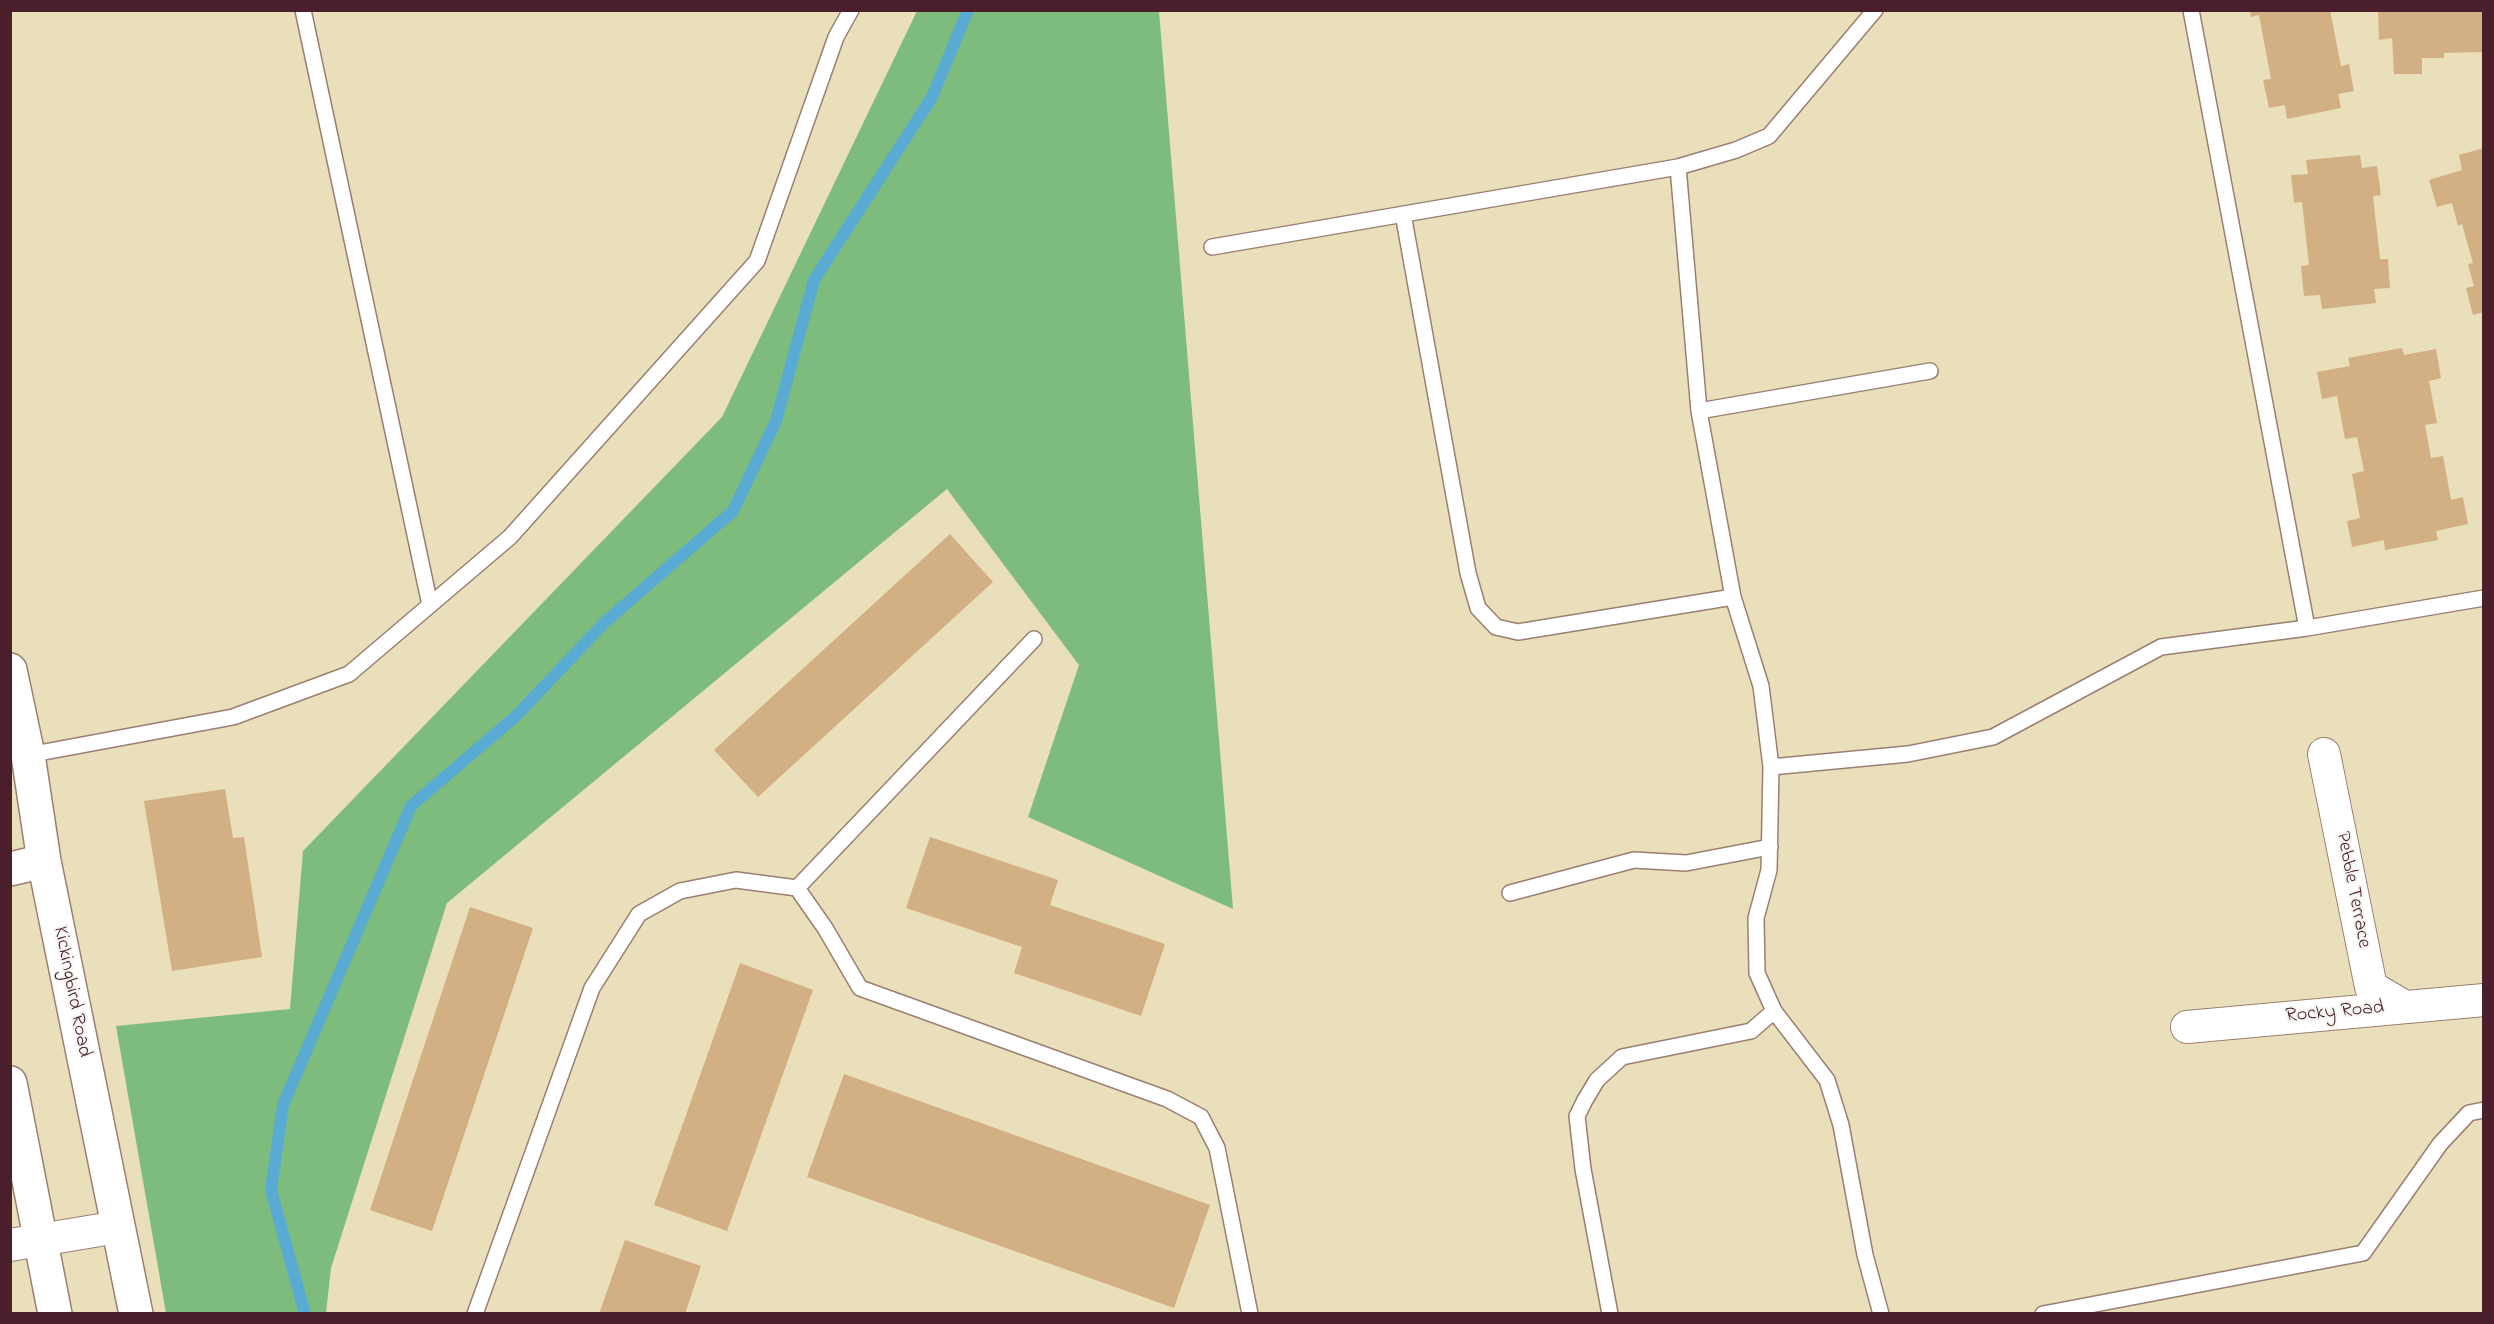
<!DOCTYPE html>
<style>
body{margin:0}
#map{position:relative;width:2494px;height:1324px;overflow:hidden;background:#e9dfba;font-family:"Indie Flower",sans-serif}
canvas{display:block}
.frame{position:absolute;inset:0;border:12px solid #4a1f2b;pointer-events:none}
</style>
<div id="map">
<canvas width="2494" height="1324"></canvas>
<div class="frame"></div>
</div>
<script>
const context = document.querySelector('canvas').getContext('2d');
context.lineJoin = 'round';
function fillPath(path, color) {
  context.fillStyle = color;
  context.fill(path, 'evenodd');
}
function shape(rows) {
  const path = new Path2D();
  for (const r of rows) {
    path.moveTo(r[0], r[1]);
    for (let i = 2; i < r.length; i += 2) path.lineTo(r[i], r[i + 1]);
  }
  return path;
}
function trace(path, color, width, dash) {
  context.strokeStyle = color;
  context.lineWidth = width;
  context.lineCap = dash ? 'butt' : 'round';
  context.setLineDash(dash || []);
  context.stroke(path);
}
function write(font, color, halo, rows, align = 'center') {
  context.font = font + ' "Indie Flower",sans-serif';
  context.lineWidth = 4.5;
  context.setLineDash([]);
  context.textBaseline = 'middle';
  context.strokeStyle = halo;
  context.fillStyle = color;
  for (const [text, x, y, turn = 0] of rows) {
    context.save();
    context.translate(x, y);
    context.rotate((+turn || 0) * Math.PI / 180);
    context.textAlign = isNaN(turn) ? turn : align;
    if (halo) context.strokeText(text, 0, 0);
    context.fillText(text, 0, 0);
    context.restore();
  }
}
fillPath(shape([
 [917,11,1159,11,1233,909,1028,817,1079,665,947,489,447,903,331,1268,326,1313,166,1313,116,1026,290,1009,303,851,722,417]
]), '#7dbc7c');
trace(shape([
 [305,1314,271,1190,283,1105,411,806,516,716,604,623,733,511,776,421,814,280,932,97,968,10]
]), '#59abd4', 12);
fillPath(shape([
 [2250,10,2330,10,2341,66,2349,64,2354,91,2338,94,2341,108,2287,119,2285,105,2269,108,2263,80,2271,79,2259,15,2251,17],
 [2378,10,2484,10,2484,52,2444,53,2444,58,2422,58,2422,74,2394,74,2392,38,2379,40],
 [2484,148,2484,312,2473,315,2466,288,2474,286,2468,264,2473,263,2462,224,2458,226,2452,203,2437,207,2429,180,2462,170,2459,155],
 [2360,155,2362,168,2377,166,2381,195,2373,196,2380,259,2388,259,2390,288,2374,289,2376,303,2322,309,2320,295,2304,296,2301,266,2309,265,2302,202,2294,203,2291,175,2308,174,2306,160],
 [2402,348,2404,355,2436,349,2441,378,2429,381,2437,423,2425,425,2431,458,2443,456,2451,500,2463,497,2468,524,2436,531,2438,540,2385,550,2384,540,2352,547,2347,521,2360,518,2352,474,2364,471,2357,437,2345,439,2337,396,2322,399,2317,372,2350,366,2348,358],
 [950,534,993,582,758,797,714,750],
 [225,789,233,838,244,837,262,957,172,971,144,801],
 [930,837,1058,880,1050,905,1165,944,1141,1016,1014,973,1022,947,906,908],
 [470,907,533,928,432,1231,370,1210],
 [740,963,813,990,727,1231,654,1205],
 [844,1074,1210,1205,1174,1308,807,1177],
 [625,1240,701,1266,685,1314,599,1314]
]), '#d3af84');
const service = shape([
 [303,10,430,605],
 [2191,10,2307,628],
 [1678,167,1699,411,1733,597,1761,686,1771,767,1769,870,1756,918,1757,973,1774,1011,1827,1080,1841,1125,1865,1255,1881,1314],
 [1403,214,1468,573,1478,608,1496,627,1518,632,1733,597],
 [1212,247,1678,167,1736,150,1769,136,1875,10],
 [1699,411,1930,371],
 [28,755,233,717,349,674,510,537,757,261,836,37,851,10],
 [1771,767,1908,754,1993,737,2161,647,2307,628,2484,598],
 [797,888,1034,639],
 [1510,893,1634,860,1686,863,1770,847],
 [475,1314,592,988,639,914,680,891,736,880,797,888,825,928,860,988,1167,1099,1201,1117,1217,1148,1250,1314],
 [1610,1314,1583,1169,1577,1116,1585,1100,1597,1080,1622,1057,1751,1031,1774,1011],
 [2043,1314,2363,1253,2440,1144,2469,1113,2484,1110]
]);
const minor = shape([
 [2324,754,2371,987,2405,1007],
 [2187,1027,2484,1000],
 [10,1245,118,1227]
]);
const tertiary = shape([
 [10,670,28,755,44,861,136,1314],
 [10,869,44,861],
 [10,1083,55,1314]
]);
trace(service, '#9a7f72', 18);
trace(minor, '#9a7f72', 34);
trace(tertiary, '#9a7f72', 36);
trace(service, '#fff', 15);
trace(minor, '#fff', 32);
trace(tertiary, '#fff', 33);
write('20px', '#4a1f2b', '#f6f6f2', [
 ["Pebble Terrace",2352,890,79],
 ["Kickingbird Road",71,992,79],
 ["Rocky Road",2335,1013,-5]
]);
</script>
